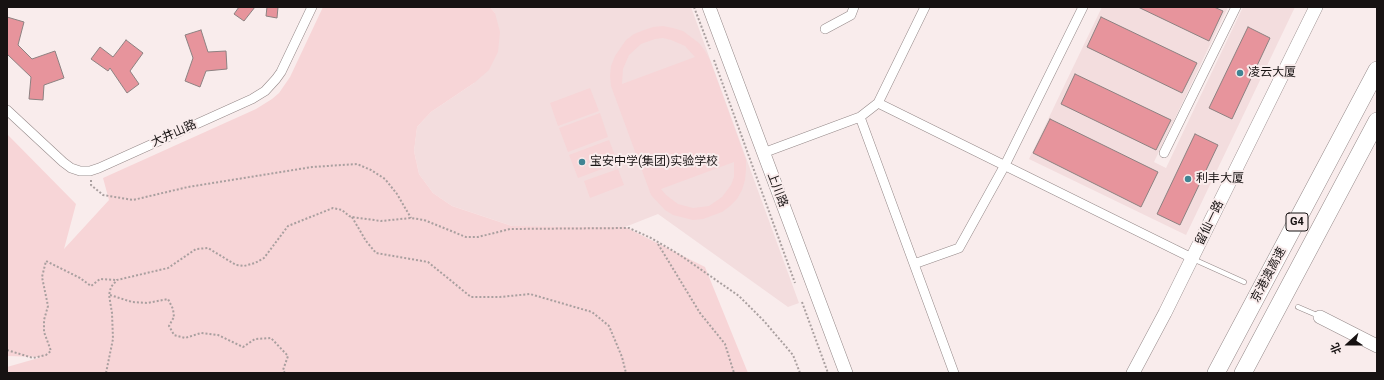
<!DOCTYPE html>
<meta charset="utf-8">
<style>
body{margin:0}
#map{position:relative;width:1384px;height:380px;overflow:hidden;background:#f9ecec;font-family:Roboto,"Noto Sans SC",sans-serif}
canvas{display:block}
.frame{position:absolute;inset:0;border:8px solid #171212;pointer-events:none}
.north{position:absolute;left:1328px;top:324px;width:40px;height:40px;-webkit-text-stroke:3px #f9ecec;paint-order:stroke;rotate:249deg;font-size:11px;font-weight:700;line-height:16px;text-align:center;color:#171212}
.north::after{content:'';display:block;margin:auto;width:14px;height:18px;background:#171212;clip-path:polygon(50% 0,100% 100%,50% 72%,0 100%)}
</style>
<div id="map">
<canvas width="1384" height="380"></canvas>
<div class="frame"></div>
<div class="north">北</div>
</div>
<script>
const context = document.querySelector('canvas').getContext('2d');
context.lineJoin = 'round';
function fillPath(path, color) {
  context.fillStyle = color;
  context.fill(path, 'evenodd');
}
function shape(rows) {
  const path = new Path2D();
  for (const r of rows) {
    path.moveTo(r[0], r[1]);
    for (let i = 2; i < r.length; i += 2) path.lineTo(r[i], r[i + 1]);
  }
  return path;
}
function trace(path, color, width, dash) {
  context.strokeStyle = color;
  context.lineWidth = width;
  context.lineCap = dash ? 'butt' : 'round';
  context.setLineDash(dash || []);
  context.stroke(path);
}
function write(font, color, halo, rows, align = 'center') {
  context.font = font + ' Roboto,"Noto Sans SC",sans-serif';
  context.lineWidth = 4;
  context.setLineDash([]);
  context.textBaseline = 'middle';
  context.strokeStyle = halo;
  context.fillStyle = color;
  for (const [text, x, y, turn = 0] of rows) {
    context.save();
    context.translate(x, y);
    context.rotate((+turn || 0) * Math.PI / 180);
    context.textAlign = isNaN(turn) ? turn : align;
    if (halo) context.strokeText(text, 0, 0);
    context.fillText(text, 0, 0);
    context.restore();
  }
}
fillPath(shape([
 [490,7,691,7,799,303,788,307,658,214,625,227,512,226,452,206,433,193,419,174,414,151,417,127,431,112,474,83,495,13],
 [1102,7,1228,7,1154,162,1166,168,1243,7,1295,7,1186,235,1029,159]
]), '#f3ddde');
fillPath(shape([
 [323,7,490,7,495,13,500,32,498,52,489,70,474,83,431,112,417,127,414,151,419,174,433,193,452,206,512,226,625,227,705,267,748,373,7,373,7,367,42,357,7,356,7,134,76,204,64,249,109,200,103,178,256,109,272,99,279,93,290,77],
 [663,26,673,28,683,31,699,43,705,51,710,60,746,160,746,170,745,180,742,190,737,199,730,206,722,212,703,219,693,220,673,215,665,210,651,195,611,86,610,76,611,66,615,56,626,40,634,34,644,30,653,27],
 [663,38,671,40,685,46,695,57,622,84,623,69,629,55,641,44,655,39],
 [734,162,734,177,731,185,722,197,709,206,693,208,678,204,666,195,661,189],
 [590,88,599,111,558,126,550,103],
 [600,113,608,137,568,152,559,128],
 [609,140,618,163,578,178,569,155],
 [618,169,624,185,590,198,584,181]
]), '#f7d5d7');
const building = shape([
 [239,7,255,7,244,21,234,14,239,7],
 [267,7,278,7,277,18,266,16,267,7],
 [1138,7,1214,7,1223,11,1209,41,1138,7],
 [7,17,24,22,18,45,32,59,55,51,64,78,44,85,43,100,29,99,31,77,7,54,7,17],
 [1101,17,1197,63,1182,93,1087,47,1101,17],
 [1248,27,1270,38,1232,119,1209,108,1248,27],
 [201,30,208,52,226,51,227,69,206,71,200,87,185,81,193,58,185,35,201,30],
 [126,40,143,53,130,71,139,84,127,93,110,68,108,71,91,59,100,47,113,57,126,40],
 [1075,74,1171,120,1156,150,1061,104,1075,74],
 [1050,119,1158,172,1141,207,1033,153,1050,119],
 [1195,134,1218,145,1180,225,1157,214,1195,134]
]);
fillPath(building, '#e7949c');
trace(building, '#8d8181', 1);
const lane = shape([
 [1193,259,1244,282],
 [1298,307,1319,316]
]);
const street = shape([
 [825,29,851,15,854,7],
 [878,103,1192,258],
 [7,110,63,162,71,168,80,171,90,171,99,168,252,99,265,91,276,79,281,72,312,7],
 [860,117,954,373],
 [763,153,860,117,878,103,925,7],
 [1164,153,1236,7],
 [914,264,959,248,1005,165,1083,7]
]);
const secondary = shape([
 [709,7,846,373],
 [1320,317,1377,346],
 [1133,373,1165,313,1316,7]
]);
const highway = shape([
 [1216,373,1377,70],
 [1243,373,1377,121]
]);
trace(lane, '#948888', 5.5);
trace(street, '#948888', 10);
trace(secondary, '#948888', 14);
trace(highway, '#948888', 18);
trace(shape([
 [694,7,710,49],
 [714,60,795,283],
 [91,180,91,185,103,195,133,200,188,187,312,167,357,164,371,170,385,179,397,194,411,218],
 [352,217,366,241,376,253,428,262,471,297,500,297,530,294,592,312,609,326,622,357,626,373],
 [658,244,700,313,725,344,734,373],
 [110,295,132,302,147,303,168,299,173,309,174,317,169,326,174,335,185,338,201,333,218,335,243,347,255,339,271,338,288,356,283,370,285,373],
 [802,302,828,373],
 [7,350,33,358,46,355,51,351,44,332,44,320,48,306,42,277,46,261,80,278,91,286,100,279,117,280],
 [106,373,113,339,112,313,109,295,111,287,117,280,168,268,196,249,208,248,236,265,244,266,255,263,264,258,288,226,333,208,342,210,349,216,352,217,381,221,411,218,424,220,466,237,478,237,510,229,629,228,651,238,680,255,739,296,764,321,793,355,800,373]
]), '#a99f9f', 2, [2, 2]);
trace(lane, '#fff', 4.5);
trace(street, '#fff', 9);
trace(secondary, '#fff', 13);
trace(highway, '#fff', 17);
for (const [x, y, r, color] of [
 [1240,73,4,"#408493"],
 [582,162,4,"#408493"],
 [1188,179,4,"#408493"]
]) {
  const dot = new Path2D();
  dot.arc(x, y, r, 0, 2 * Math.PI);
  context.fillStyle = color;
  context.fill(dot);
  trace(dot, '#f9ecec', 1.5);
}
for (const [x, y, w] of [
 [1297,222,22]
]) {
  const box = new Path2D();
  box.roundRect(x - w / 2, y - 9, w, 18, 3);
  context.fillStyle = '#f9ecec';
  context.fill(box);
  trace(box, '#171212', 1);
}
write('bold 11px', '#171212', null, [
 ["G4",1297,222]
]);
write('12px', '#171212', '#f9ecec', [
 ["凌云大厦",1248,73],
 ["宝安中学(集团)实验学校",590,162],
 ["利丰大厦",1196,179]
], 'left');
write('12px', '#171212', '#f9ecec', [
 ["大井山路",174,134,-24],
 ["上川路",777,190,69],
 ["留仙一路",1210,223,-64],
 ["京港澳高速",1269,275,-62]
]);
</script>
